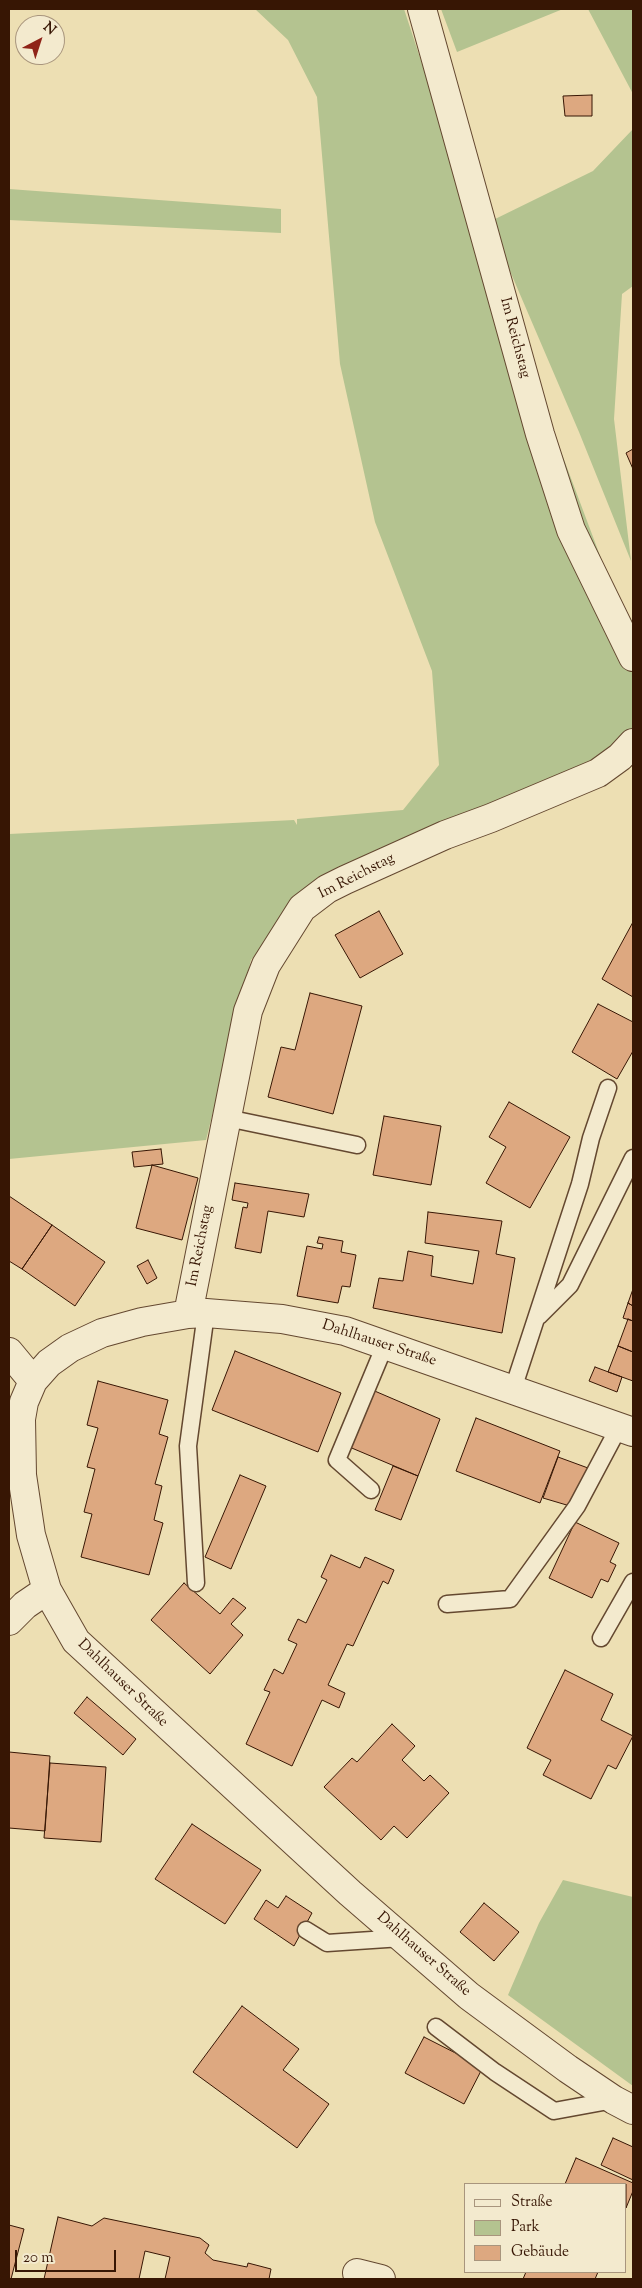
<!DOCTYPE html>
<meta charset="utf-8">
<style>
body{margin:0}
#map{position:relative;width:642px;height:2288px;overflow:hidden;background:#eddfb3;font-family:"Sorts Mill Goudy",serif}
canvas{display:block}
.frame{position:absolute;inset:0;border:10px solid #371604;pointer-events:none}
.legend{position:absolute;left:464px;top:2183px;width:162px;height:90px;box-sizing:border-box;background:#f3eace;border:1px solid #a8957d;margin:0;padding:6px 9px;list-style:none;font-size:15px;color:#371604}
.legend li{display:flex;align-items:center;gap:10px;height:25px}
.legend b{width:25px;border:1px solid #a8957d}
.north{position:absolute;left:15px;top:15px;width:50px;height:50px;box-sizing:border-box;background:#f3eace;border:1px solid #a8957d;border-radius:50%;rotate:40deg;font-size:14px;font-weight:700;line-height:20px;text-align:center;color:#371604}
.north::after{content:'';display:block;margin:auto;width:18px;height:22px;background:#8f2418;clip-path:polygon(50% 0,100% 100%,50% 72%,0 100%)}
.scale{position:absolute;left:15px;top:2250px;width:101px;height:22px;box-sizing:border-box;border:2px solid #371604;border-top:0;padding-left:6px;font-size:15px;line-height:18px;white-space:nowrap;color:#371604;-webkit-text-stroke:4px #f3eace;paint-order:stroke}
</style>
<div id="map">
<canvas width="642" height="2288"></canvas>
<div class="frame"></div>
<ul class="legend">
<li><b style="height:6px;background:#f3eace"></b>Straße</li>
<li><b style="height:14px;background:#b4c390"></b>Park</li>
<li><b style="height:14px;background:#dda880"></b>Gebäude</li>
</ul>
<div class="north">N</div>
<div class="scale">20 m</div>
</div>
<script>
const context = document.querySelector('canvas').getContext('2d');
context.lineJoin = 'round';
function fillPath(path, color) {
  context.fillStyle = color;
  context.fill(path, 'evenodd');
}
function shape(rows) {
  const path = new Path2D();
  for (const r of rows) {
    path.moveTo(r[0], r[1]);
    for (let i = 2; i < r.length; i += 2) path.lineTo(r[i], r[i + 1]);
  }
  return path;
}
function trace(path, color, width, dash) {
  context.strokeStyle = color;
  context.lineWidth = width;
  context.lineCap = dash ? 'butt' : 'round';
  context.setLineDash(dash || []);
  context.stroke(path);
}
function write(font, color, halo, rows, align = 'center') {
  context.font = font + ' "Sorts Mill Goudy",serif';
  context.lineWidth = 4;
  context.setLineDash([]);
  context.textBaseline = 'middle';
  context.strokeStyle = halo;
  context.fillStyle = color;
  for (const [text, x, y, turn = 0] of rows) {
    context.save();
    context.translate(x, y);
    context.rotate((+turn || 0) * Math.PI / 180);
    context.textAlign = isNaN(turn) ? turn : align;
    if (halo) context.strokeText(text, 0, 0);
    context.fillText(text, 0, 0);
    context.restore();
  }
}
fillPath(shape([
 [255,9,404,9,466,198,626,625,633,651,633,754,319,881,318,877,251,960,206,1140,9,1159,9,834,294,820,297,825,297,819,403,810,439,765,432,671,375,522,340,364,317,97,288,40],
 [441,9,563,9,457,52],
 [588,9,633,9,633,94],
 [633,129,633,286,622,294,614,419,631,561,579,432,489,222,593,171],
 [9,189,281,209,281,233,9,220],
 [563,1880,633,1897,633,2086,508,1995,539,1923]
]), '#b4c390');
const building = shape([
 [592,95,592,116,565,116,563,96,592,95],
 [633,449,633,469,626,453,633,449],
 [379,911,403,954,360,978,335,935,379,911],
 [633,922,633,997,602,979,633,922],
 [310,993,362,1006,333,1114,268,1097,281,1047,295,1050,310,993],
 [598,1004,633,1022,633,1051,617,1079,572,1052,598,1004],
 [509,1102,570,1137,530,1208,486,1183,506,1147,489,1137,509,1102],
 [384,1116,441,1126,431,1185,373,1175,384,1116],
 [161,1149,163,1164,134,1167,132,1152,161,1149],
 [152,1165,198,1178,182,1240,136,1228,152,1165],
 [235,1183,309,1194,304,1217,268,1211,261,1253,235,1248,243,1207,247,1208,248,1203,232,1200,235,1183],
 [9,1196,52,1225,22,1269,9,1261,9,1196],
 [428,1212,502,1221,496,1254,515,1258,502,1333,373,1308,379,1278,403,1281,408,1251,433,1256,431,1276,473,1284,479,1251,425,1243,428,1212],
 [52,1225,105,1262,75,1306,22,1269,52,1225],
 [319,1237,343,1241,341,1252,356,1255,350,1287,342,1286,338,1303,297,1296,307,1246,322,1249,323,1244,317,1243,319,1237],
 [148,1260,157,1278,147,1284,137,1266,148,1260],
 [633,1289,633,1306,628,1303,633,1289],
 [628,1303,633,1306,633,1321,623,1318,628,1303],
 [628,1319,633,1321,633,1352,618,1346,628,1319],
 [618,1346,633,1352,633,1381,608,1372,618,1346],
 [235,1351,341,1393,318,1452,212,1410,235,1351],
 [595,1367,622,1377,617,1392,589,1381,595,1367],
 [98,1381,168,1400,159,1434,168,1437,155,1484,162,1486,154,1520,163,1523,149,1575,81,1557,92,1514,84,1512,95,1469,87,1467,98,1428,87,1425,98,1381],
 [370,1389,440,1419,418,1476,347,1446,370,1389],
 [476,1418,560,1451,540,1503,456,1471,476,1418],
 [558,1457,588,1468,570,1506,543,1498,558,1457],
 [393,1466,418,1476,401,1520,375,1510,393,1466],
 [240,1475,266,1486,231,1569,205,1557,240,1475],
 [575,1522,619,1543,610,1562,616,1565,608,1582,601,1579,592,1598,549,1578,575,1522],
 [331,1555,360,1568,365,1557,394,1570,388,1584,383,1581,353,1646,347,1644,328,1685,345,1693,339,1708,322,1700,292,1766,246,1744,270,1692,264,1690,274,1669,283,1674,297,1644,288,1640,298,1619,306,1623,327,1580,321,1577,331,1555],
 [184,1583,220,1614,233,1598,246,1608,231,1624,243,1635,210,1674,151,1620,184,1583],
 [565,1670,613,1694,601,1720,633,1736,616,1769,608,1765,591,1799,543,1775,551,1760,527,1748,565,1670],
 [87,1697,136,1739,123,1755,74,1713,87,1697],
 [392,1724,415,1746,402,1760,424,1781,430,1775,449,1793,407,1838,394,1826,381,1840,324,1787,352,1758,357,1762,392,1724],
 [9,1752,50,1756,45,1831,9,1828,9,1752],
 [50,1763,106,1767,101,1842,44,1838,50,1763],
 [192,1824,261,1870,225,1924,155,1879,192,1824],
 [286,1896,312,1913,294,1946,254,1919,266,1900,278,1908,286,1896],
 [484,1903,519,1932,494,1961,460,1932,484,1903],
 [242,2006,299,2049,283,2070,329,2104,297,2148,193,2072,242,2006],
 [424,2037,483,2067,464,2104,405,2073,424,2037],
 [613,2138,633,2147,633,2180,601,2165,613,2138],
 [576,2158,633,2183,633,2191,626,2208,626,2184,565,2184,576,2158],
 [58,2217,92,2226,104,2218,200,2238,209,2245,205,2253,213,2260,247,2267,248,2263,271,2269,269,2279,165,2279,170,2257,145,2251,139,2279,44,2279,58,2217],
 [9,2225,24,2229,11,2279,9,2279,9,2225],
 [526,2272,598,2272,595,2279,523,2279,526,2272]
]);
fillPath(building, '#dda880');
trace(building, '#371604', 1);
const service = shape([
 [227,1118,357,1145],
 [539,1316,570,1285,633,1158],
 [513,1389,580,1184,591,1138,608,1088],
 [371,1490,337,1460,385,1345],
 [196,1583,188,1446,206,1313],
 [447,1604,510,1599,577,1506,619,1427],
 [601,1638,633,1582],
 [306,1930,327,1943,402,1938],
 [436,2027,495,2072,554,2111,614,2100]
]);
const minor = shape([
 [422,9,540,434,571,530,633,657],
 [188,1314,248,1011,266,965,302,908,327,889,345,880,445,835,491,818,598,773,620,757,633,743],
 [9,1352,33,1381],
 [633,1432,345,1331,282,1319,206,1313,188,1314,142,1322,102,1333,70,1348,49,1363,33,1381,24,1402,21,1419,22,1475,31,1535,47,1590,76,1641,350,1893,469,1996,568,2069,614,2100,633,2110],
 [9,1621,25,1605,47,1590],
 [357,2273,381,2279]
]);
trace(service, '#644830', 19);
trace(minor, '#644830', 30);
trace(service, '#f3eace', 16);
trace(minor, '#f3eace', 28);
write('15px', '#371604', '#f3eace', [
 ["Im Reichstag",514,338,75],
 ["Im Reichstag",357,877,-27],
 ["Im Reichstag",201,1246,-79],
 ["Dahlhauser Straße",379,1344,18],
 ["Dahlhauser Straße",122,1684,44],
 ["Dahlhauser Straße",423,1955,41]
]);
</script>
